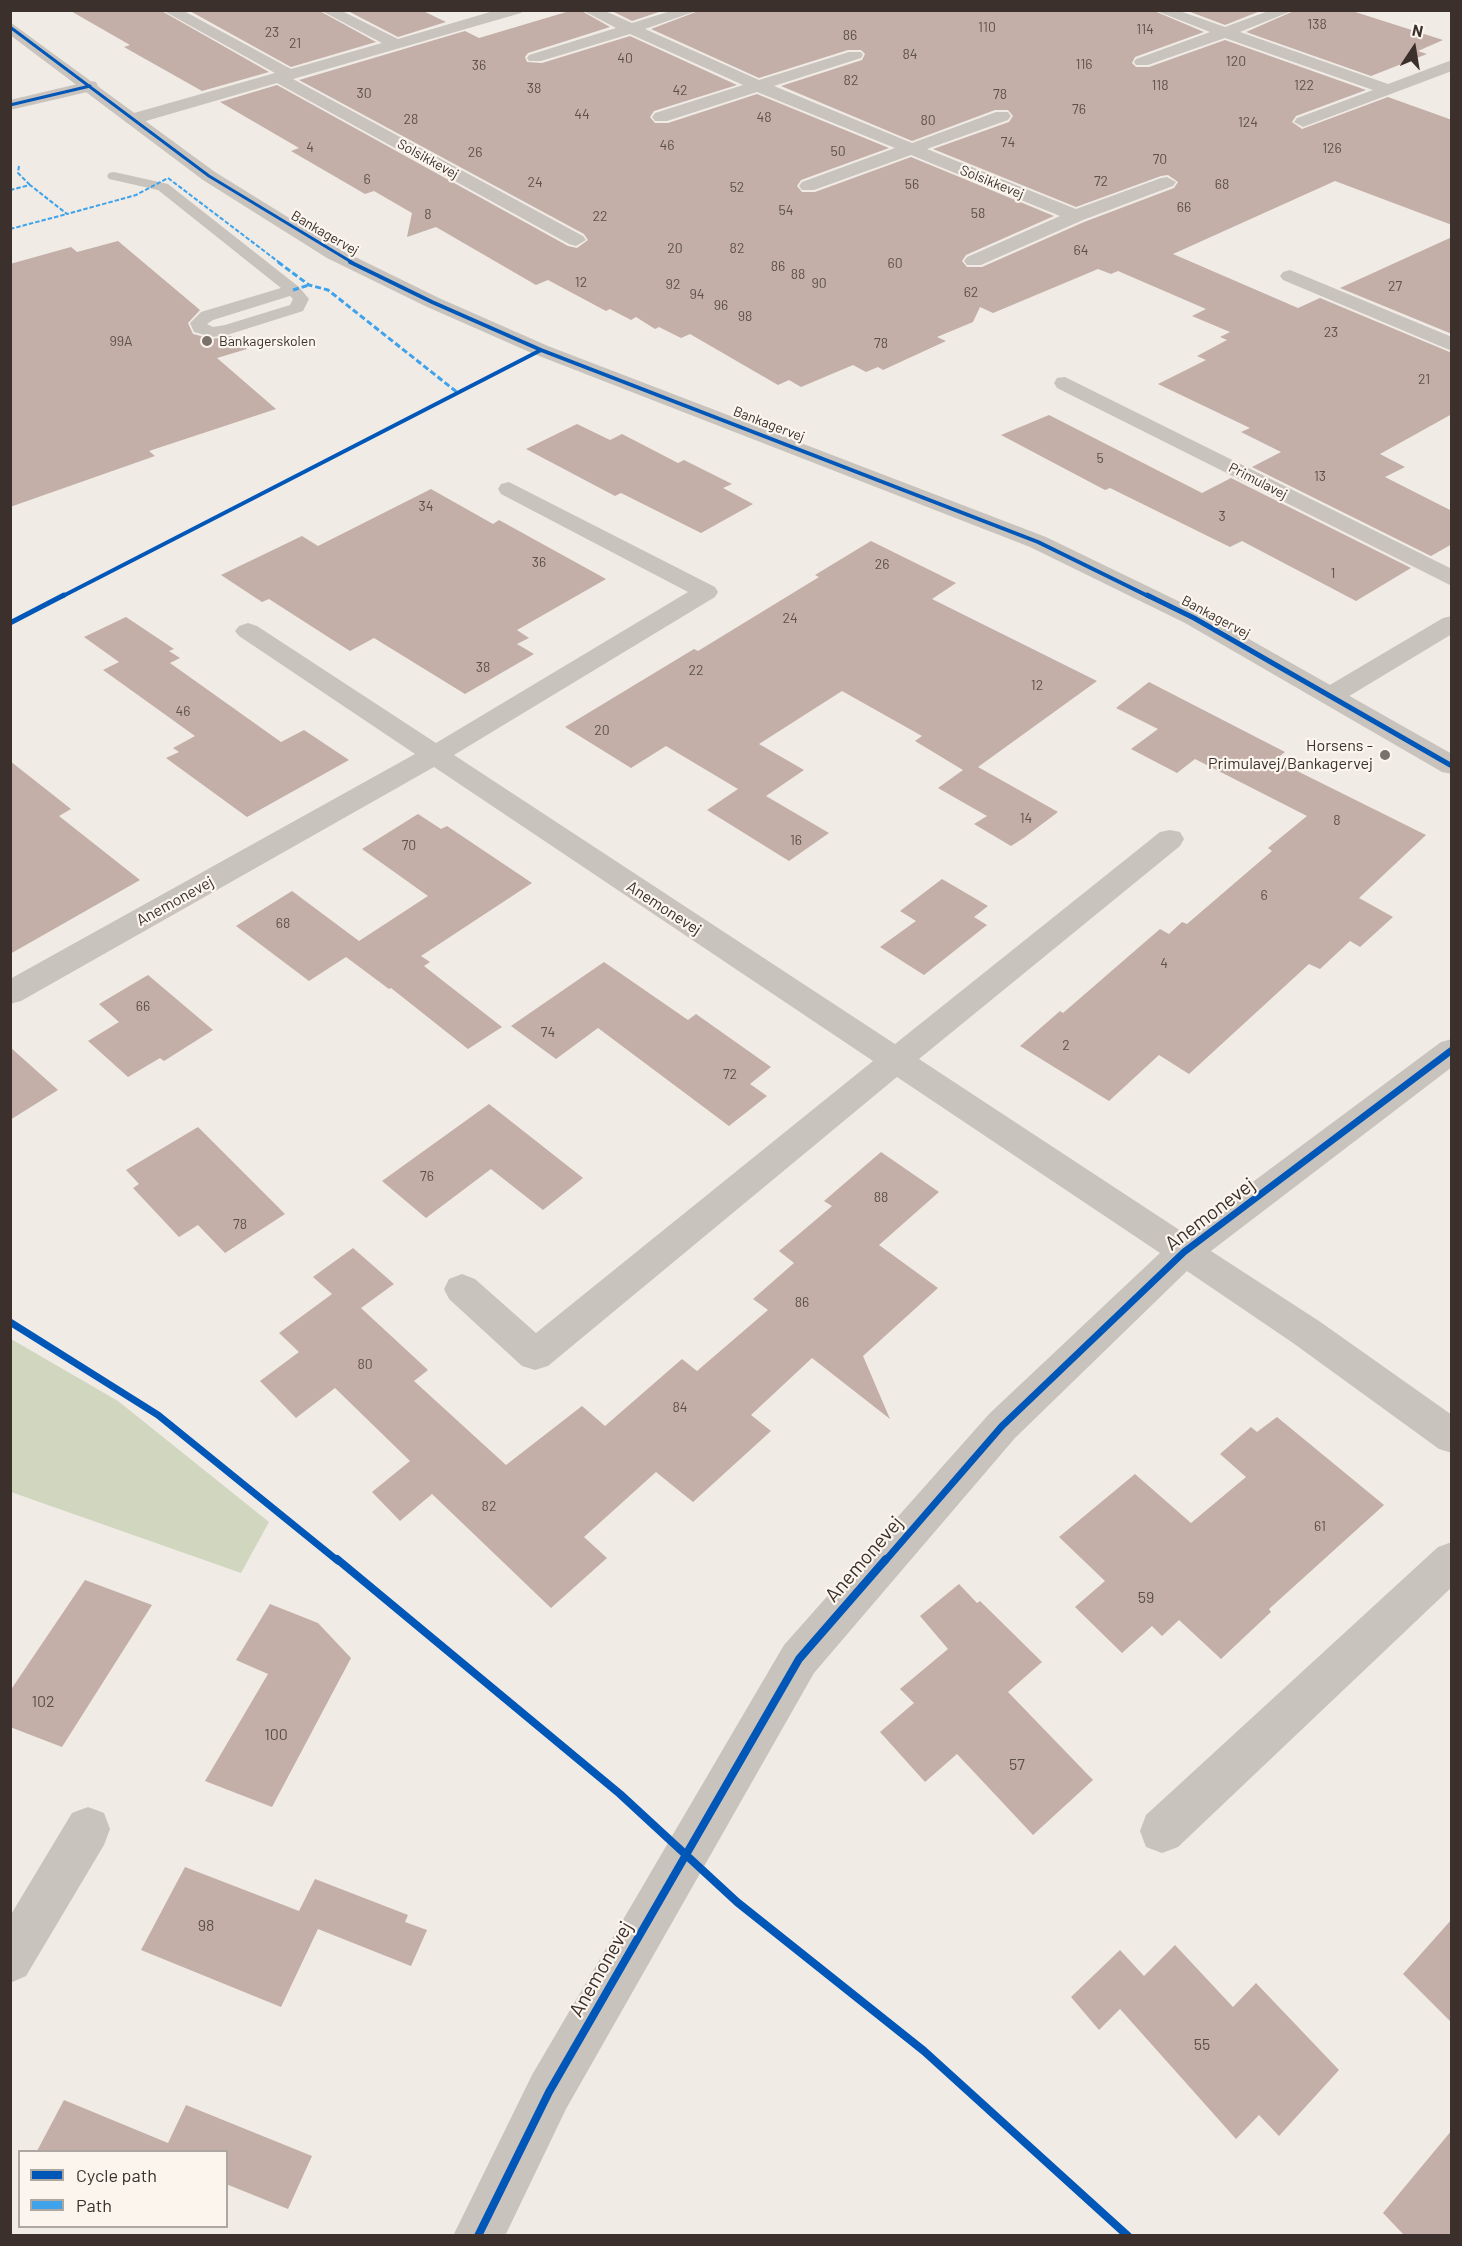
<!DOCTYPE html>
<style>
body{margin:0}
#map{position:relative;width:1462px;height:2246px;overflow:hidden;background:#f0ebe5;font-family:Barlow,sans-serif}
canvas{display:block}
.frame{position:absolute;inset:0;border:12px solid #3b302b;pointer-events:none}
.legend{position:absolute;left:18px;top:2150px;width:210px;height:78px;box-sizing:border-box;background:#fbf5ee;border:2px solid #aea6a0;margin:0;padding:8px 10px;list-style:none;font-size:18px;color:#3b302b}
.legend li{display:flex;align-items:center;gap:12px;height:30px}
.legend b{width:30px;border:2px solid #aea6a0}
.north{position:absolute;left:1384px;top:18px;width:60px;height:60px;-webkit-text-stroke:4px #fbf5ee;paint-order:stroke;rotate:12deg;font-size:16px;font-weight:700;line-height:24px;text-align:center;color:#3b302b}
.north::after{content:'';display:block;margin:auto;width:21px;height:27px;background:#3b302b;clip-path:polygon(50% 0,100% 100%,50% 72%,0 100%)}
</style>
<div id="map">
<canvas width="1462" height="2246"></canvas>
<div class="frame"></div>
<ul class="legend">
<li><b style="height:8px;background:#0057b8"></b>Cycle path</li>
<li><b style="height:8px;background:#3fa3eb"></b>Path</li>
</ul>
<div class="north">N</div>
</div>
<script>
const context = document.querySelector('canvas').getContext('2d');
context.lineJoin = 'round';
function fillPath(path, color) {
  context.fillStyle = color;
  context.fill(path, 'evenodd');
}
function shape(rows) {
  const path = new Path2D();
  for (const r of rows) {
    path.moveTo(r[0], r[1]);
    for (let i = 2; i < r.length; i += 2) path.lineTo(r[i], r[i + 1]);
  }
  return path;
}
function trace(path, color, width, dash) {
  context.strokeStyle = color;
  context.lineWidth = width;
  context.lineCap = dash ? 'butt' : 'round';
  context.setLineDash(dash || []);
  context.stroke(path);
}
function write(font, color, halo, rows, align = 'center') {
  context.font = font + ' Barlow,sans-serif';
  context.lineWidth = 4.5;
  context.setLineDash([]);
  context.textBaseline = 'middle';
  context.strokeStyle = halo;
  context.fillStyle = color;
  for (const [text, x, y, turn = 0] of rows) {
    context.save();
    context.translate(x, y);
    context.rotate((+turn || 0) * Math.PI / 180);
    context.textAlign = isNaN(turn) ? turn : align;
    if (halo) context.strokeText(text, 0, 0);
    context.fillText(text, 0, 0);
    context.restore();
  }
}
fillPath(shape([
 [11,1339,118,1401,269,1522,241,1573,11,1492]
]), '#d1d6bf');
fillPath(shape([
 [69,10,160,10,269,72,202,91,124,47,130,45],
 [188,10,318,10,376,42,291,67],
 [346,10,421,10,446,22,398,37],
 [573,10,580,10,610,27,528,53,525,57,527,62,542,63,630,36,737,85,654,111,650,117,655,123,668,123,757,94,889,148,801,180,797,186,802,192,815,192,911,157,1054,216,966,255,962,261,967,267,982,267,1084,222,1174,188,1178,182,1168,175,1161,176,1076,207,933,149,1009,122,1013,116,1008,110,995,110,912,141,781,86,862,60,865,54,861,50,848,50,759,78,651,29,701,10,1152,10,1204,32,1135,57,1132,63,1136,67,1149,67,1225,40,1366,90,1296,116,1292,122,1302,129,1388,97,1452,120,1452,225,1335,181,1173,254,1298,308,1320,298,1452,353,1452,414,1380,454,1405,467,1385,477,1452,511,1452,544,1431,556,1252,467,1281,452,1241,432,1250,428,1158,384,1206,360,1197,356,1227,340,1220,337,1230,332,1192,316,1206,309,1118,271,1111,274,1098,269,993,313,980,307,973,322,937,337,946,341,883,370,878,367,866,372,853,365,801,387,789,380,778,385,690,334,681,338,659,327,655,329,636,317,631,320,610,309,606,311,548,280,536,285,436,227,407,237,412,213,374,191,365,194,291,151,299,148,220,102,277,85,568,246,577,248,588,240,584,234,299,80,465,31,479,38],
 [610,10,665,10,632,21],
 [1185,10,1263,10,1225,25],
 [1296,10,1349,10,1443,40,1418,51,1427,54,1371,76,1246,32],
 [1452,237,1452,334,1340,288],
 [118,241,200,310,188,323,193,334,212,339,231,336,247,349,217,358,276,409,149,451,155,456,10,507,10,264,71,247,77,252],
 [1049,415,1202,493,1231,478,1411,568,1356,601,1242,541,1230,547,1110,488,1105,490,1001,435],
 [577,424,610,440,622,434,678,463,684,460,732,484,723,488,753,504,701,533,621,493,615,496,526,449],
 [431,489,493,524,499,520,606,579,517,630,529,638,517,644,534,654,465,694,374,638,350,651,269,599,262,602,221,575,302,536,318,546],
 [871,541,956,583,932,599,1097,681,978,767,1058,812,1025,837,1011,846,974,824,987,816,938,788,963,770,915,741,922,736,842,691,759,744,804,770,766,796,829,833,789,861,707,810,738,789,666,746,631,768,565,727,694,649,698,651,819,577,815,575],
 [126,617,174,649,169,651,180,658,170,663,281,742,304,730,349,760,247,817,166,758,179,752,173,748,195,736,103,670,119,662,84,637],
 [1149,682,1285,752,1275,760,1426,835,1359,898,1393,917,1360,947,1350,941,1320,969,1309,964,1189,1074,1159,1055,1109,1101,1020,1046,1060,1011,1063,1013,1160,929,1169,934,1182,922,1187,924,1272,851,1268,848,1307,816,1195,759,1177,773,1131,749,1158,729,1116,708],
 [10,761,71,809,59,816,140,880,10,954],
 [418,814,441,829,447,826,532,883,421,956,430,962,424,966,502,1027,468,1049,391,988,389,989,346,957,309,981,236,926,292,891,359,941,428,896,362,849],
 [942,879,988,906,974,917,987,925,924,975,880,947,916,921,900,911],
 [604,962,688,1020,696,1014,771,1067,750,1084,767,1096,729,1126,598,1028,556,1059,511,1026],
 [148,975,213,1030,164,1061,160,1058,128,1077,88,1041,119,1022,99,1004],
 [10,1047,58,1090,10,1120],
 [489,1104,583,1178,543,1210,491,1169,426,1218,382,1181],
 [198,1127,285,1214,225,1253,198,1225,179,1237,133,1188,139,1184,126,1170],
 [881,1152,939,1192,879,1245,938,1288,863,1356,890,1419,812,1358,751,1415,771,1431,693,1502,656,1472,584,1537,607,1558,551,1608,432,1494,400,1521,372,1492,410,1461,335,1388,296,1418,260,1381,299,1352,279,1333,332,1294,313,1277,353,1248,394,1284,361,1308,428,1370,414,1381,506,1465,582,1406,605,1426,682,1359,697,1371,768,1310,753,1299,794,1263,779,1251,832,1206,824,1201],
 [1277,1417,1384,1505,1269,1609,1271,1612,1221,1659,1179,1620,1162,1636,1152,1626,1122,1653,1075,1607,1105,1581,1059,1537,1135,1474,1191,1523,1246,1477,1220,1454,1251,1427,1257,1432],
 [85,1580,152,1605,62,1747,10,1727,10,1691],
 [959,1584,977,1603,980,1601,1042,1662,1008,1692,1093,1780,1033,1835,957,1754,925,1782,880,1732,914,1703,900,1689,948,1649,920,1616],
 [270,1604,318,1623,351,1658,272,1807,205,1781,268,1674,236,1660],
 [185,1867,299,1911,315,1879,408,1915,405,1922,427,1930,411,1966,318,1929,281,2007,141,1950],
 [1452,1919,1452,2023,1403,1974],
 [1175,1945,1233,2007,1256,1983,1339,2070,1279,2136,1259,2115,1236,2139,1120,2009,1099,2030,1071,1997,1120,1950,1144,1976],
 [64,2100,168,2143,186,2105,312,2156,288,2209,226,2184,226,2151,37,2151],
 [1452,2130,1452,2235,1404,2235,1383,2213]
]), '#c3afa7');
fillPath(shape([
 [114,172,168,184,299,287,309,299,303,311,227,335,212,337,194,332,190,323,201,312,281,288,158,190,109,179,107,176,109,173,114,172],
 [290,296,293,299,290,305,225,325,213,327,207,324,213,320,290,296]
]), '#c9c3be');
fillPath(shape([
 [162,10,182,10,291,69,382,43,320,10,340,10,398,39,497,10,523,10,521,13,293,79,583,236,586,240,576,246,569,244,277,83,139,123,127,123,124,119,127,115,275,73,162,10],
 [582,10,603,10,632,23,674,10,699,10,645,29,759,80,849,52,861,52,863,55,861,58,774,86,912,143,996,112,1008,112,1011,116,1008,120,927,149,1076,209,1161,178,1167,177,1176,182,1173,186,1083,220,981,265,967,265,964,261,967,257,1060,216,911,155,814,190,802,190,799,186,802,182,895,148,757,92,667,121,655,121,652,117,655,113,743,85,630,34,541,61,529,61,527,58,529,55,616,28,582,10],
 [1154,10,1177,10,1225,27,1271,10,1294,10,1240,32,1388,84,1452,60,1452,71,1303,127,1294,122,1297,118,1373,90,1225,38,1148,65,1136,65,1134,62,1136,59,1210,32,1154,10],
 [90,81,96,82,98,86,96,90,10,110,10,100,90,81],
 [1290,270,1452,337,1452,351,1283,280,1280,276,1283,272,1290,270],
 [1065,377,1452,569,1452,586,1057,388,1054,383,1057,378,1065,377],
 [509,482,715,587,718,592,715,597,454,755,895,1044,1160,832,1170,830,1180,832,1184,839,1180,846,919,1059,1184,1233,1441,1042,1452,1039,1452,1067,1211,1251,1319,1321,1452,1415,1452,1453,1439,1449,1293,1343,1187,1271,1015,1438,814,1673,566,2109,505,2236,453,2236,532,2075,784,1645,989,1414,1160,1253,897,1077,548,1366,535,1370,522,1366,449,1299,444,1289,449,1279,462,1274,475,1279,536,1333,873,1061,434,767,21,1001,10,1004,10,979,415,754,239,636,235,631,239,626,248,623,257,626,436,743,688,592,501,494,498,489,501,484,509,482],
 [1452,616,1452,634,1341,701,1332,703,1323,701,1319,695,1323,689,1443,618,1452,616],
 [1452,1542,1452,1587,1178,1847,1162,1853,1146,1847,1140,1831,1146,1815,1438,1547,1452,1542],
 [88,1807,104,1813,110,1829,104,1845,26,1976,10,1983,10,1916,72,1813,88,1807]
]), '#c9c3be');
fillPath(shape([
 [10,22,215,172,341,250,439,298,548,346,1046,537,1203,613,1452,754,1452,774,1442,772,1185,623,1030,547,534,354,425,306,327,258,203,180,10,35,10,22]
]), '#c9c3be');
trace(shape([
 [19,166,18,173,30,185],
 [10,190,30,185,67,214,136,195,168,178,280,263],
 [10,229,67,214]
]), '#3fa3eb', 2, [4.5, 2]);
trace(shape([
 [278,262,309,285,328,290,458,393],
 [293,290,309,285]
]), '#3fa3eb', 3, [6, 3]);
trace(shape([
 [10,27,209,176,353,263],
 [10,105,90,86]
]), '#0057b8', 3);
trace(shape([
 [350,262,432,302,541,350,1038,542,1150,597],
 [61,597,541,350]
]), '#0057b8', 4);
trace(shape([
 [1147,595,1194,618,1452,766],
 [10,623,64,595]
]), '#0057b8', 5);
trace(shape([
 [10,1322,158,1415,338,1561],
 [885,1561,1002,1426,1184,1252,1452,1050]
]), '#0057b8', 7);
trace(shape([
 [337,1559,620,1794,737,1902,924,2051,1128,2236],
 [478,2236,549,2092,799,1659,886,1559]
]), '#0057b8', 8);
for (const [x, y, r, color] of [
 [207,341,6,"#7a716c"],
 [1385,755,6,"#7a716c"]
]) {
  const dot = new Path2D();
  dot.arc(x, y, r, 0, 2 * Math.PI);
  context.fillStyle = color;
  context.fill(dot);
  trace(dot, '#fbf5ee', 2);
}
write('14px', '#5d504a', null, [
 ["138",1317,24],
 ["110",987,27],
 ["114",1145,29],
 ["23",272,32],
 ["86",850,35],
 ["21",295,43],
 ["84",910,54],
 ["40",625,58],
 ["120",1236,61],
 ["116",1084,64],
 ["36",479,65],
 ["82",851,80],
 ["118",1160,85],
 ["122",1304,85],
 ["38",534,88],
 ["42",680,90],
 ["30",364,93],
 ["78",1000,94],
 ["76",1079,109],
 ["44",582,114],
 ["48",764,117],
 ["28",411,119],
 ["80",928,120],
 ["124",1248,122],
 ["74",1008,142],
 ["46",667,145],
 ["4",310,147],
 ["126",1332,148],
 ["50",838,151],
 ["26",475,152],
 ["70",1160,159],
 ["6",367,179],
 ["72",1101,181],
 ["24",535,182],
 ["56",912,184],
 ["68",1222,184],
 ["52",737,187],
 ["66",1184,207],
 ["54",786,210],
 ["58",978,213],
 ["8",428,214],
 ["22",600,216],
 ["20",675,248],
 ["82",737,248],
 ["64",1081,250],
 ["60",895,263],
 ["86",778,266],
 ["88",798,274],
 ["12",581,282],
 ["90",819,283],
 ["92",673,284],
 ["27",1395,286],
 ["62",971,292],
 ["94",697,294],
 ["96",721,305],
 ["98",745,316],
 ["23",1331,332],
 ["99A",121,341],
 ["78",881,343],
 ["21",1424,379],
 ["5",1100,458],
 ["13",1320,476],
 ["34",426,506],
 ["3",1222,516],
 ["36",539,562],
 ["26",882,564],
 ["1",1333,573],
 ["24",790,618],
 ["38",483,667],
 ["22",696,670],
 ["12",1037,685],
 ["46",183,711],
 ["20",602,730],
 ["14",1026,818],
 ["8",1337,820],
 ["16",796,840],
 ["70",409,845],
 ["6",1264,895],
 ["68",283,923],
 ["4",1164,963],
 ["66",143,1006],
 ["74",548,1032],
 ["2",1066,1045],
 ["72",730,1074],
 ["76",427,1176],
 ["88",881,1197],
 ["78",240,1224],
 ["86",802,1302],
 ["80",365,1364],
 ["84",680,1407],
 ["82",489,1506],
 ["61",1320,1526]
]);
write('14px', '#3b302b', '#fbf5ee', [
 ["Solsikkevej",428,159,29],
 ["Solsikkevej",992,182,22],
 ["Bankagervej",325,233,30],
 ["Bankagervej",769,424,21],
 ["Primulavej",1258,481,27],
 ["Bankagervej",1216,617,28]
]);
write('14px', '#3b302b', '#fbf5ee', [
 ["Bankagerskolen",219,341]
], 'left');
write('16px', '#3b302b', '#fbf5ee', [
 ["Horsens -",1373,746],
 ["Primulavej/Bankagervej",1373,764]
], 'right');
write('16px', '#3b302b', '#fbf5ee', [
 ["Anemonevej",175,901,-29],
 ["Anemonevej",664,908,33]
]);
write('16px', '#5d504a', null, [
 ["59",1146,1598],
 ["102",43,1702],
 ["100",276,1735],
 ["57",1017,1765],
 ["98",206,1926],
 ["55",1202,2045]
]);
write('20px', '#3b302b', '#fbf5ee', [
 ["Anemonevej",1210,1214,-37],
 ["Anemonevej",864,1559,-49],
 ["Anemonevej",601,1969,-60]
]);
</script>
